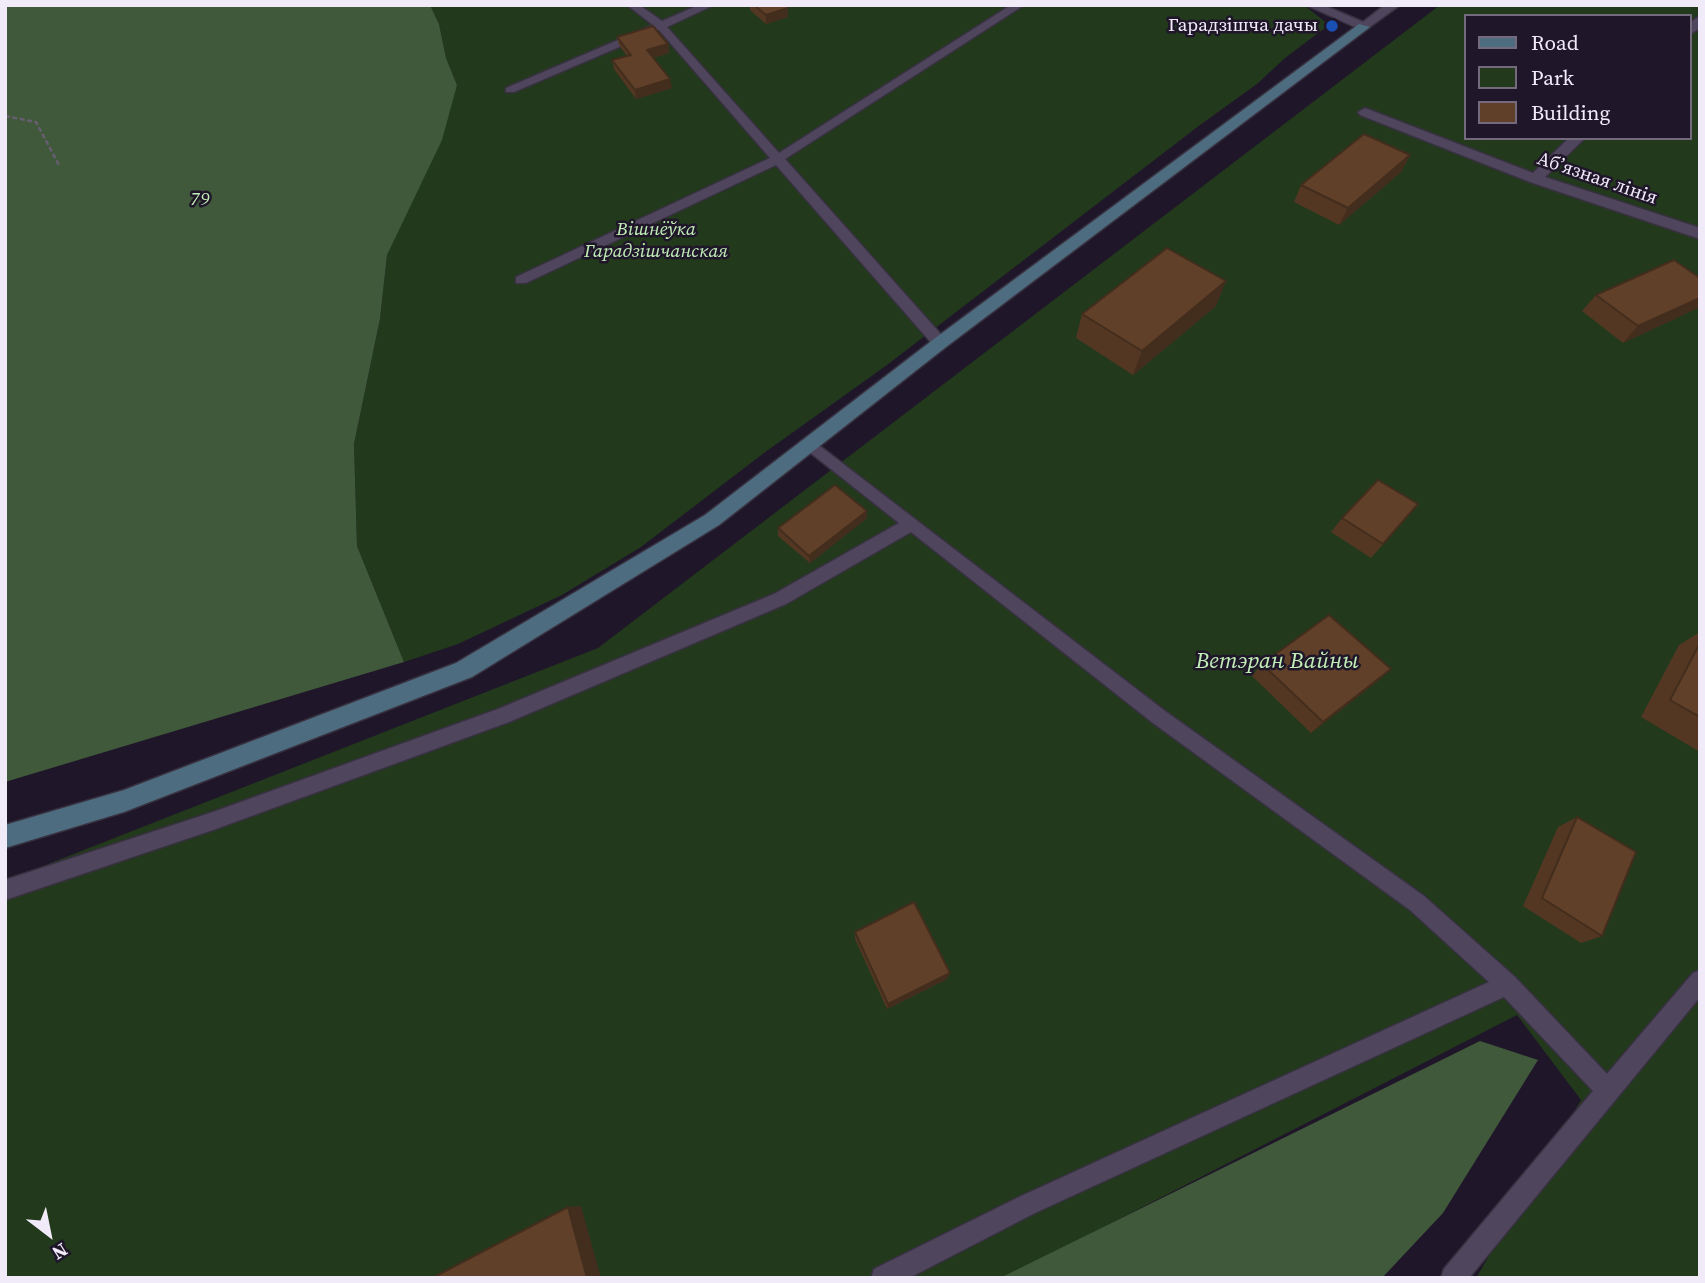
<!DOCTYPE html>
<meta charset="utf-8">
<style>
body{margin:0}
#map{position:relative;width:1705px;height:1283px;overflow:hidden;background:#1f162a;font-family:"Source Serif 4",serif}
canvas{display:block}
.frame{position:absolute;inset:0;border:7px solid #f0eaf9;pointer-events:none}
.legend{position:absolute;left:1464px;top:14px;width:228px;height:126px;box-sizing:border-box;background:#1f162a;border:2px solid #736b7d;margin:0;padding:9px 12px;list-style:none;font-size:21px;color:#f0eaf9}
.legend li{display:flex;align-items:center;gap:14px;height:35px}
.legend b{width:35px;border:2px solid #736b7d}
.north{position:absolute;left:14px;top:1199px;width:70px;height:70px;-webkit-text-stroke:5px #1f162a;paint-order:stroke;rotate:148deg;font-size:19px;font-weight:700;line-height:28px;text-align:center;color:#f0eaf9}
.north::after{content:'';display:block;margin:auto;width:24px;height:32px;background:#f0eaf9;clip-path:polygon(50% 0,100% 100%,50% 72%,0 100%)}
</style>
<div id="map">
<canvas width="1705" height="1283"></canvas>
<div class="frame"></div>
<ul class="legend">
<li><b style="height:9px;background:#4e6c7f"></b>Road</li>
<li><b style="height:19px;background:#22391c"></b>Park</li>
<li><b style="height:19px;background:#604029"></b>Building</li>
</ul>
<div class="north">N</div>
</div>
<script>
const context = document.querySelector('canvas').getContext('2d');
context.lineJoin = 'round';
function fillPath(path, color) {
  context.fillStyle = color;
  context.fill(path, 'evenodd');
}
function shape(rows) {
  const path = new Path2D();
  for (const r of rows) {
    path.moveTo(r[0], r[1]);
    for (let i = 2; i < r.length; i += 2) path.lineTo(r[i], r[i + 1]);
  }
  return path;
}
function trace(path, color, width, dash) {
  context.strokeStyle = color;
  context.lineWidth = width;
  context.lineCap = dash ? 'butt' : 'round';
  context.setLineDash(dash || []);
  context.stroke(path);
}
function write(font, color, halo, rows, align = 'center') {
  context.font = font + ' "Source Serif 4",serif';
  context.lineWidth = 5;
  context.setLineDash([]);
  context.textBaseline = 'middle';
  context.strokeStyle = halo;
  context.fillStyle = color;
  for (const [text, x, y, turn = 0] of rows) {
    context.save();
    context.translate(x, y);
    context.rotate((+turn || 0) * Math.PI / 180);
    context.textAlign = isNaN(turn) ? turn : align;
    if (halo) context.strokeText(text, 0, 0);
    context.fillText(text, 0, 0);
    context.restore();
  }
}
fillPath(shape([
 [430,5,1304,5,1329,25,1285,58,1257,84,1200,125,887,365,764,453,641,547,562,595,458,644,404,662,357,546,354,444,380,319,387,255,457,85,446,58,439,24],
 [1440,5,1700,5,1700,1278,1476,1278,1581,1100,1517,1015,1004,1278,5,1278,5,881,598,648],
 [1465,16,1689,16,1689,138,1465,138]
]), '#22391c');
fillPath(shape([
 [5,5,430,5,439,24,446,58,457,85,442,140,387,255,380,319,354,444,357,546,404,662,5,782],
 [1480,1041,1538,1060,1443,1213,1382,1278,1000,1278]
]), '#40593a');
const lane = shape([
 [627,5,639,5,662,21,699,5,714,5,667,27,779,153,1011,5,1024,5,785,159,945,339,945,347,935,347,776,165,526,283,516,283,516,277,770,158,659,30,514,92,506,92,506,88,653,25,627,5],
 [812,440,1165,711,1424,896,1515,977,1607,1074,1693,973,1700,970,1700,997,1469,1278,1441,1278,1444,1269,1593,1091,1504,997,1035,1213,909,1278,871,1278,874,1269,1019,1197,1489,982,1410,910,1153,723,911,532,786,604,509,722,213,830,5,900,5,880,213,812,498,709,774,594,899,523,807,450,804,446,812,440]
]);
const street = shape([
 [1306,5,1323,5,1363,22,1385,5,1400,5,1364,31,1306,5],
 [1700,16,1700,28,1689,35,1689,23,1700,16],
 [1365,108,1533,173,1569,138,1585,138,1545,177,1700,228,1700,239,1530,182,1360,115,1358,112,1365,108]
]);
const secondary = shape([
 [1359,24,1370,27,946,347,719,525,472,677,124,812,5,848,5,825,124,790,456,663,705,515,934,339,1359,24]
]);
trace(lane, '#373140', 3);
trace(street, '#373140', 3);
trace(secondary, '#373140', 3);
trace(shape([
 [5,116,36,122,59,165]
]), '#665e70', 2.5, [5, 2.5]);
fillPath(lane, '#4f455c');
fillPath(street, '#4f455c');
fillPath(secondary, '#4e6c7f');
fillPath(shape([
 [750,5,785,5,788,8,788,17,766,24,750,10],
 [617,37,668,44,669,53,653,58,672,88,636,99,614,69,612,60,627,56,619,45],
 [1410,155,1401,172,1339,225,1294,202,1301,185],
 [1700,278,1700,307,1623,343,1582,311,1596,295],
 [1216,306,1133,375,1076,338,1082,314],
 [1418,504,1371,558,1331,532,1342,518],
 [867,518,810,563,778,536,778,528],
 [1700,632,1700,752,1641,717,1679,645],
 [1262,664,1378,681,1311,733,1252,676],
 [1577,817,1602,936,1581,943,1523,906,1558,827],
 [855,932,947,979,887,1009,855,939]
]), '#533723');
fillPath(shape([
 [788,8,788,17,766,24,766,15],
 [668,44,669,53,649,59,647,50],
 [670,79,672,88,636,99,635,90],
 [1410,155,1401,172,1339,225,1348,208],
 [1226,281,1216,306,1133,375,1142,351],
 [1700,298,1700,307,1623,343,1638,326],
 [867,511,867,518,810,563,809,556],
 [1391,669,1378,681,1311,733,1323,722],
 [950,973,947,979,887,1009,888,1004],
 [581,1206,601,1278,587,1278,568,1207]
]), '#432d1d');
const building = shape([
 [754,5,785,5,788,8,766,15,754,5],
 [653,26,668,44,647,50,670,79,635,90,612,60,631,55,617,37,653,26],
 [1364,134,1410,155,1348,208,1301,185,1364,134],
 [1167,248,1226,281,1142,351,1082,314,1167,248],
 [1674,260,1700,278,1700,298,1638,326,1596,295,1674,260],
 [1378,480,1418,504,1383,544,1342,518,1378,480],
 [835,485,867,511,809,556,778,528,835,485],
 [1329,615,1391,669,1323,722,1262,664,1329,615],
 [1700,643,1700,717,1670,700,1700,643],
 [1577,817,1636,852,1602,936,1542,898,1577,817],
 [914,902,950,973,888,1004,855,932,914,902],
 [568,1207,587,1278,432,1278,568,1207]
]);
fillPath(building, '#604029');
trace(building, '#432d1d', 2);
for (const [x, y, r, color] of [
 [1332,26,7,"#1a4fb4"]
]) {
  const dot = new Path2D();
  dot.arc(x, y, r, 0, 2 * Math.PI);
  context.fillStyle = color;
  context.fill(dot);
  trace(dot, '#1f162a', 2.5);
}
write('19px', '#f0eaf9', '#1f162a', [
 ["Гарадзішча дачы",1318,26]
], 'right');
write('19px', '#f0eaf9', '#1f162a', [
 ["Абʼязная лінія",1597,179,19]
]);
write('italic 19px', '#c1eeb6', '#1f162a', [
 ["79",200,200],
 ["Вішнёўка",656,230],
 ["Гарадзішчанская",656,252]
]);
write('italic 23px', '#c1eeb6', '#1f162a', [
 ["Ветэран Вайны",1277,662]
]);
</script>
